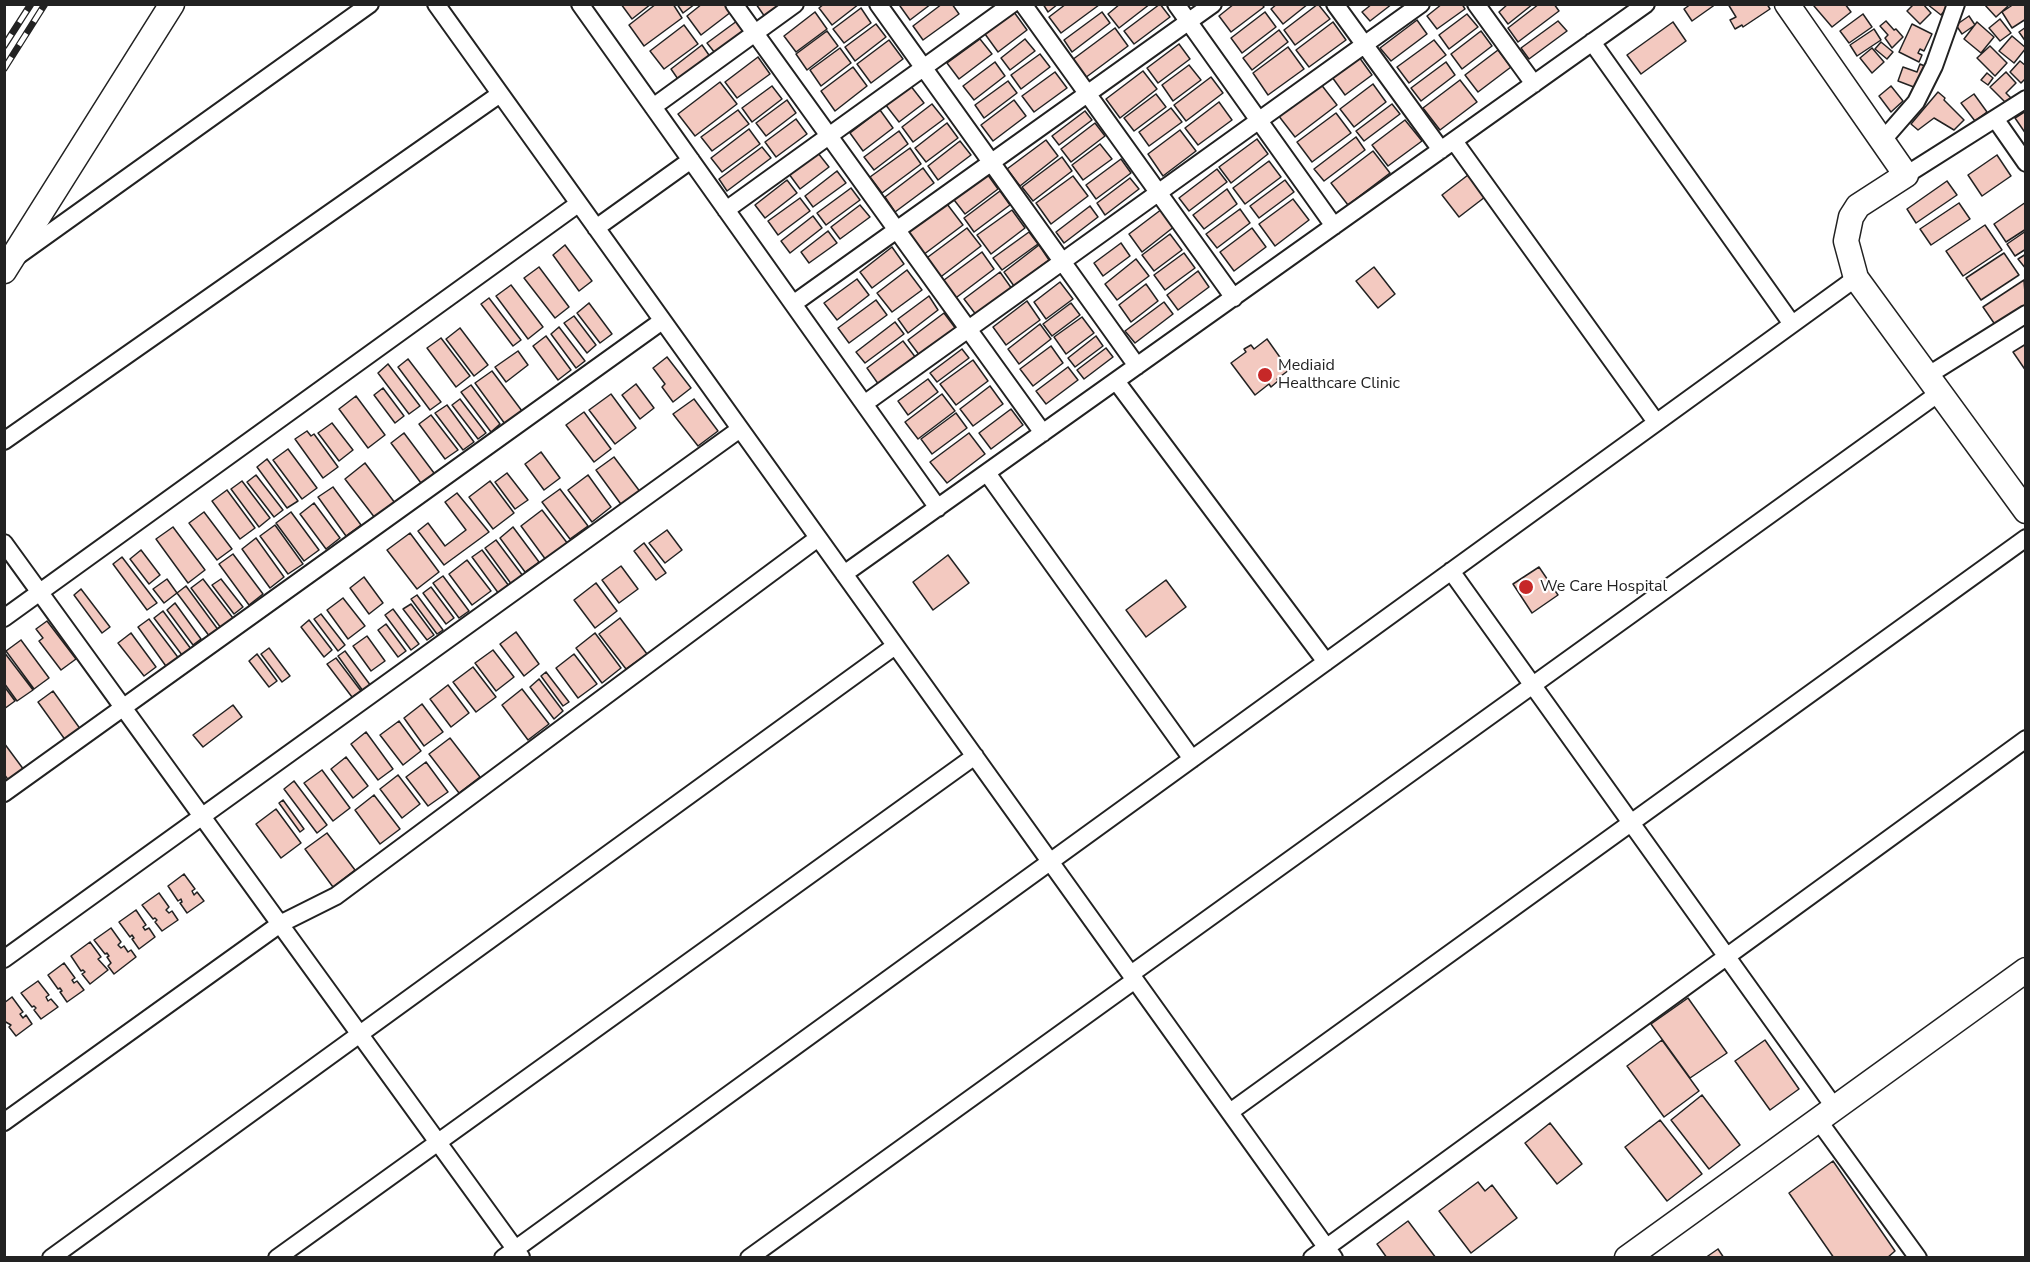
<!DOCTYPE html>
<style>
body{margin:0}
#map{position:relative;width:2030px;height:1262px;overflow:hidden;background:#fff;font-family:"Nunito Sans",sans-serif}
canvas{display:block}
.frame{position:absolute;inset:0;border:6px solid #222;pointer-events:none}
</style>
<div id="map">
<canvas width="2030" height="1262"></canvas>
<div class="frame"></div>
</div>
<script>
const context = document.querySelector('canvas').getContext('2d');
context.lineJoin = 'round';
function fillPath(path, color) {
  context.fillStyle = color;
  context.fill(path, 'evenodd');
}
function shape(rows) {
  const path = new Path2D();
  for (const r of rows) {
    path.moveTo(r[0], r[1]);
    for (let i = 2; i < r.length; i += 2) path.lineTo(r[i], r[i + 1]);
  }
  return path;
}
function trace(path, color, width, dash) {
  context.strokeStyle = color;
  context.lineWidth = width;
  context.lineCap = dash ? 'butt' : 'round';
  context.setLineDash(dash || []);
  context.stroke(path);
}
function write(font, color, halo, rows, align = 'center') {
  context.font = font + ' "Nunito Sans",sans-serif';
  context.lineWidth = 4.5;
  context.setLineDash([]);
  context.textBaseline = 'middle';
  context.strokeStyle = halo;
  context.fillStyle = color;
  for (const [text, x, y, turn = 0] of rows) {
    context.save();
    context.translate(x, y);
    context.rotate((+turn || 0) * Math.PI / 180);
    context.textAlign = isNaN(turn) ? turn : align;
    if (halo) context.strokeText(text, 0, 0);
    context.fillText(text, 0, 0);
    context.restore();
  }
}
const building = shape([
 [621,4,651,4,632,19,621,4],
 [656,4,673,4,682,18,644,46,629,25,656,4],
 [677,4,695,4,683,13,677,4],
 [702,4,725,4,731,12,701,35,687,16,702,4],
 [756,4,782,4,765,17,756,4],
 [824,4,859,4,832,25,819,8,824,4],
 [902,4,931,4,910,20,900,6,902,4],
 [942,4,952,4,959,14,923,40,913,26,942,4],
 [1043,4,1058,4,1048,12,1043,4],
 [1066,4,1098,4,1099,5,1061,33,1049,17,1066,4],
 [1120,4,1150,4,1119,28,1108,14,1120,4],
 [1160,4,1170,17,1134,44,1124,31,1160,4],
 [1234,4,1262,4,1264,7,1231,32,1219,16,1234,4],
 [1277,4,1308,4,1283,24,1271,9,1277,4],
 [1318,4,1330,19,1295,45,1284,30,1318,4],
 [1372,4,1392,4,1370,21,1362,12,1372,4],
 [1442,4,1462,4,1465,9,1437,29,1427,16,1442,4],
 [1508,4,1533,4,1508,24,1499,12,1508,4],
 [1539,4,1554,4,1559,11,1518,42,1508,28,1539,4],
 [1691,4,1716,4,1692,21,1684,9,1691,4],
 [1728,4,1767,4,1770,9,1743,27,1742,25,1735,29,1730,20,1736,17,1728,4],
 [1816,4,1845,4,1851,12,1832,27,1814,6,1816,4],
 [1914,4,1923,4,1931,13,1920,24,1907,11,1914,4],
 [1927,4,1950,4,1941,15,1927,4],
 [1984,4,2007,4,2008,6,1996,17,1984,4],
 [2014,4,2026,4,2026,19,2012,28,2002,12,2014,4],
 [861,8,871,23,844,43,833,29,861,8],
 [815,12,827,29,796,52,784,36,815,12],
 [1014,12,1027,30,998,52,985,34,1014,12],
 [1102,12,1110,23,1072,52,1064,40,1102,12],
 [1265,12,1276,27,1242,53,1231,38,1265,12],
 [1467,14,1478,27,1449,49,1439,35,1467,14],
 [1863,14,1872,27,1849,43,1840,31,1863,14],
 [1969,16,1975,25,1962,34,1956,25,1969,16],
 [741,18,748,28,715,53,707,43,741,18],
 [2000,19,2011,33,2000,41,1989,28,2000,19],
 [1417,20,1427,34,1391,61,1380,48,1417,20],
 [1558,21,1567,31,1529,59,1521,48,1558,21],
 [1886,21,1894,30,1896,29,1903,37,1892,48,1885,38,1888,35,1880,26,1886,21],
 [1333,22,1346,40,1309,67,1296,50,1333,22],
 [1673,22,1686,41,1641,74,1627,55,1673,22],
 [1977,22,1994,37,1981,53,1964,39,1977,22],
 [876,24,886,37,855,61,845,47,876,24],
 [1912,24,1932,34,1924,51,1920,49,1918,53,1922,55,1919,62,1899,52,1912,24],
 [684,25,698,44,664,69,650,51,684,25],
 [2026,27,2026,42,2019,32,2026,27],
 [1115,28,1128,46,1085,78,1072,60,1115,28],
 [1874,29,1881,40,1857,56,1850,45,1874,29],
 [1279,30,1288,42,1252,70,1243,58,1279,30],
 [827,31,838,46,807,70,796,54,827,31],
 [1481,31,1492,46,1462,69,1451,54,1481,31],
 [2012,36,2026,48,2014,63,1999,51,2012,36],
 [980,39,992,54,959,79,947,63,980,39],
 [1025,39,1035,51,1010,70,1001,58,1025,39],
 [889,40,903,59,871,83,857,64,889,40],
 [1434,40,1446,55,1409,83,1397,67,1434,40],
 [1881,42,1893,52,1887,59,1875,49,1881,42],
 [1179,44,1190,59,1158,83,1147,68,1179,44],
 [702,45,711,58,680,82,671,69,702,45],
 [1990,46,2007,63,1995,76,1977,58,1990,46],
 [1288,47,1304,69,1268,95,1253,73,1288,47],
 [840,48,851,63,821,86,810,70,840,48],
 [1872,48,1884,62,1872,73,1860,58,1872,48],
 [1498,50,1511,67,1478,92,1465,75,1498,50],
 [1040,54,1050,67,1021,89,1011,75,1040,54],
 [758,57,770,74,737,98,725,82,758,57],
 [1359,57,1372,75,1345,95,1332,77,1359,57],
 [2020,61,2026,66,2026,78,2021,83,2010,72,2020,61],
 [995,62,1005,76,974,100,963,86,995,62],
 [1446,62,1455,75,1421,101,1411,88,1446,62],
 [1920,64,1927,67,1919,89,1898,81,1903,67,1917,72,1920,64],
 [1189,65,1201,80,1173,101,1162,85,1189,65],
 [853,67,867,86,835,111,821,91,853,67],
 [1143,71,1157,89,1120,118,1106,99,1143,71],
 [1055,72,1067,88,1034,112,1022,96,1055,72],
 [2006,72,2016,83,2006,93,2011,98,2006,103,1990,87,2006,72],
 [1987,73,1993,78,1988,85,1981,80,1987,73],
 [1211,77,1223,93,1186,121,1174,105,1211,77],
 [1460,80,1477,102,1440,130,1423,108,1460,80],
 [1008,81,1017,93,984,118,975,105,1008,81],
 [720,82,737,104,695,136,678,114,720,82],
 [1320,83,1337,105,1295,137,1278,115,1320,83],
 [1373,84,1386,102,1354,127,1340,109,1373,84],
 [910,85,924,103,899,122,885,104,910,85],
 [772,86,782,99,752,122,742,108,772,86],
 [1891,86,1903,101,1891,112,1879,96,1891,86],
 [1938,92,1945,98,1944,100,1964,120,1954,130,1934,118,1918,130,1911,124,1938,92],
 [1156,94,1166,107,1134,131,1124,118,1156,94],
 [1974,94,1987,112,1975,121,1961,103,1974,94],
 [787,100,796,113,766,136,756,123,787,100],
 [1014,100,1026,116,993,141,981,125,1014,100],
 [1219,102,1232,120,1198,145,1185,128,1219,102],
 [932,104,944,119,913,142,902,127,932,104],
 [1392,104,1400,114,1364,141,1356,131,1392,104],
 [1171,108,1182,122,1149,146,1139,132,1171,108],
 [738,110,749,124,712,151,701,137,738,110],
 [880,110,893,128,863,151,850,133,880,110],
 [1085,111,1092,120,1059,145,1052,136,1085,111],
 [2026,111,2026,134,2015,118,2026,111],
 [1336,113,1351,133,1312,162,1297,142,1336,113],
 [796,119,807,134,776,157,765,142,796,119],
 [1405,120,1422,141,1388,166,1372,145,1405,120],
 [947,123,958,138,926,162,915,148,947,123],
 [1095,123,1105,136,1071,162,1061,149,1095,123],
 [749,129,760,144,722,172,711,158,749,129],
 [1180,130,1196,151,1163,176,1148,154,1180,130],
 [899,131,908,144,874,170,864,157,899,131],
 [1356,137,1365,150,1324,181,1314,169,1356,137],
 [1257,139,1268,154,1231,183,1219,167,1257,139],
 [1046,140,1058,156,1020,186,1007,169,1046,140],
 [960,141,971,155,938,180,928,166,960,141],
 [1100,144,1112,159,1083,180,1072,165,1100,144],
 [762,147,771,158,727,191,719,179,762,147],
 [910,148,921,164,882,193,870,177,910,148],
 [1373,151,1390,173,1348,205,1331,183,1373,151],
 [818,153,829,167,800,189,789,174,818,153],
 [1997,155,2011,176,1982,196,1968,175,1997,155],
 [1062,157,1072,171,1033,201,1022,187,1062,157],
 [1121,159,1131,173,1096,199,1086,185,1121,159],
 [1269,161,1281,177,1245,204,1233,188,1269,161],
 [923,168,934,183,895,212,885,197,923,168],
 [1217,169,1227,182,1189,211,1179,198,1217,169],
 [837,171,846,183,813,207,805,196,837,171],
 [985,171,998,189,965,214,951,196,985,171],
 [1468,175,1485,197,1459,217,1442,195,1468,175],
 [1073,176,1088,196,1051,224,1036,203,1073,176],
 [1130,178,1139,189,1105,215,1097,203,1130,178],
 [787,180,797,193,765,218,755,205,787,180],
 [1285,180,1294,192,1259,218,1250,206,1285,180],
 [1947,181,1957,195,1916,223,1907,209,1947,181],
 [851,188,860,200,826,225,817,213,851,188],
 [1227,189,1237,204,1204,229,1193,215,1227,189],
 [1000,191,1010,205,974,232,964,218,1000,191],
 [800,198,810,211,778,235,768,221,800,198],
 [1293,199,1309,220,1275,246,1259,224,1293,199],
 [944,200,963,225,923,255,904,230,944,200],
 [2026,202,2026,229,2006,242,1994,224,2026,202],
 [1959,203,1970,219,1931,245,1920,229,1959,203],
 [860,205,870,217,840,239,831,227,860,205],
 [1090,206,1098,217,1064,243,1056,232,1090,206],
 [1162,209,1175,226,1142,252,1129,234,1162,209],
 [1240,209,1250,223,1217,248,1206,234,1240,209],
 [1012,210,1025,228,991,254,977,235,1012,210],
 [813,216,822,228,790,253,781,241,813,216],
 [1985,225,2002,250,1963,276,1946,251,1985,225],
 [967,228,981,246,938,279,924,260,967,228],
 [1252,228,1266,247,1234,271,1220,252,1252,228],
 [828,231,837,243,809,263,801,252,828,231],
 [2026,231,2026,249,2015,256,2007,244,2026,231],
 [1029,232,1038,244,1002,270,993,258,1029,232],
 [1170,234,1182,250,1154,271,1142,255,1170,234],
 [1121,243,1130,256,1103,276,1094,263,1121,243],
 [565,245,592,281,579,291,553,255,565,245],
 [1039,245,1049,260,1014,286,1004,272,1039,245],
 [892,247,904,264,872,288,860,272,892,247],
 [982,252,994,269,953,300,940,283,982,252],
 [1184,253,1195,268,1165,290,1154,275,1184,253],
 [2004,253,2019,275,1981,300,1966,278,2004,253],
 [2026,254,2026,269,2018,259,2026,254],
 [1136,259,1149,276,1117,300,1105,284,1136,259],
 [539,267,569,307,555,318,524,278,539,267],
 [1374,267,1395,294,1378,308,1356,281,1374,267],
 [907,270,922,290,892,312,877,293,907,270],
 [1198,271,1209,287,1178,310,1167,295,1198,271],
 [1000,272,1012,289,977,316,964,299,1000,272],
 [857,279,869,295,837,320,824,303,857,279],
 [2024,280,2026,306,1996,326,1983,307,2024,280],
 [1060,282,1073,299,1046,319,1034,302,1060,282],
 [1146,284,1158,301,1131,322,1119,305,1146,284],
 [511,285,543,327,528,339,496,296,511,285],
 [929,296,938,310,908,333,898,319,929,296],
 [489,298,521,340,513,346,481,304,489,298],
 [876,300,887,315,849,343,838,328,876,300],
 [1027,301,1040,320,1006,345,993,327,1027,301],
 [1164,302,1173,314,1135,343,1125,331,1164,302],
 [589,303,612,334,600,343,577,313,589,303],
 [1071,303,1080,315,1052,336,1043,324,1071,303],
 [944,313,956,329,920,356,908,340,944,313],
 [574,316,596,345,587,353,564,323,574,316],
 [1082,317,1094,333,1066,354,1054,337,1082,317],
 [895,322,904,334,865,363,856,352,895,322],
 [1040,324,1051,339,1019,364,1008,349,1040,324],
 [559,327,585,361,576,368,551,334,559,327],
 [460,328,488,365,474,376,446,339,460,328],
 [546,336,571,370,558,380,533,346,546,336],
 [1096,336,1103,346,1075,367,1068,358,1096,336],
 [441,338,470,376,456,387,427,348,441,338],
 [1267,339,1289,370,1277,379,1278,381,1271,387,1269,384,1255,395,1231,363,1246,352,1244,349,1251,345,1254,349,1267,339],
 [903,341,916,358,879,385,867,368,903,341],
 [2026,344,2026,371,2013,352,2026,344],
 [1051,346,1063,363,1033,386,1020,369,1051,346],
 [1106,348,1113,357,1084,379,1077,370,1106,348],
 [962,349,969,358,937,382,930,373,962,349],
 [518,351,528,365,506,382,495,367,518,351],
 [667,357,691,388,673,402,662,387,665,384,653,368,667,357],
 [408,359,441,402,430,410,398,367,408,359],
 [973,360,988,381,956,405,940,384,973,360],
 [388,364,420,406,409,414,378,373,388,364],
 [1068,367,1078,380,1046,404,1036,391,1068,367],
 [492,371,522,411,505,424,475,383,492,371],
 [928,379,938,392,908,415,898,401,928,379],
 [636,384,654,408,640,419,622,395,636,384],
 [471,385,500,424,491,432,461,392,471,385],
 [990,386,1003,404,973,426,960,409,990,386],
 [383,388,404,416,395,423,374,395,383,388],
 [611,394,636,428,615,444,589,410,611,394],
 [942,394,955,411,918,439,905,422,942,394],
 [356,396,385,435,368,448,339,409,356,396],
 [460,399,486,433,478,439,452,405,460,399],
 [694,399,718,431,698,446,673,414,694,399],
 [447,405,474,442,463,450,435,413,447,405],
 [1011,409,1023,425,991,449,979,433,1011,409],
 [584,412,611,449,594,462,566,425,584,412],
 [956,413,967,428,932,454,921,439,956,413],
 [431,415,458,450,445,459,419,424,431,415],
 [332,423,353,450,339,461,318,433,332,423],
 [307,431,311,436,314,434,338,467,323,478,295,439,307,431],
 [404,433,437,477,424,487,391,443,404,433],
 [969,433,985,454,947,483,930,462,969,433],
 [288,449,317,488,302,499,273,460,288,449],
 [541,452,560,478,544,490,525,464,541,452],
 [614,457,641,493,623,507,596,470,614,457],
 [267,459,298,501,287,508,257,467,267,459],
 [365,463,395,503,375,518,345,479,365,463],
 [507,473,528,500,515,509,495,482,507,473],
 [256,475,283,510,274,517,247,482,256,475],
 [588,475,611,507,592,522,568,490,588,475],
 [242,481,270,518,259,527,231,489,242,481],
 [490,481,514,513,493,529,469,497,490,481],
 [333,487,361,525,346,536,318,497,333,487],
 [560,489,588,526,570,539,542,502,560,489],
 [227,490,255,528,240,539,212,501,227,490],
 [457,493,489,532,444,565,418,531,428,523,445,546,466,530,445,502,457,493],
 [314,503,340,538,326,549,300,514,314,503],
 [542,510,568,544,546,560,521,526,542,510],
 [204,512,232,549,217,560,189,523,204,512],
 [291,512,319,550,304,561,276,523,291,512],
 [275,525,303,564,288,574,260,536,275,525],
 [173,527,205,570,188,583,156,539,173,527],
 [513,527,539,562,525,572,500,538,513,527],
 [667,530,682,550,665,563,649,543,667,530],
 [410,533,439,572,417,589,387,550,410,533],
 [256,538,284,577,270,588,242,549,256,538],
 [496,540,523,576,512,585,485,548,496,540],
 [644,543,666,573,656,580,634,551,644,543],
 [141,550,160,575,149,584,130,559,141,550],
 [482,550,509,586,499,594,472,557,482,550],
 [233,554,263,594,249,605,219,564,233,554],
 [948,555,969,583,933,610,913,582,948,555],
 [122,557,157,603,147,610,113,564,122,557],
 [467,560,491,591,472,605,449,574,467,560],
 [621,566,638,589,619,603,602,580,621,566],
 [1539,567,1558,595,1532,613,1513,584,1539,567],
 [443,576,469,611,459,618,433,583,443,576],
 [364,577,383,603,369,614,350,588,364,577],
 [167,579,177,593,164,603,153,589,167,579],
 [203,579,236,622,224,632,191,588,203,579],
 [221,579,243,607,234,614,212,585,221,579],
 [1166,580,1186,607,1146,637,1126,610,1166,580],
 [596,583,617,611,595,628,574,600,596,583],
 [186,586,219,631,210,637,177,593,186,586],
 [431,587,454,618,446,624,423,593,431,587],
 [81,589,110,627,102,633,74,595,81,589],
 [417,595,443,630,437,634,411,599,417,595],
 [343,598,365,626,348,639,327,610,343,598],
 [175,603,201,639,193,645,167,610,175,603],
 [411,604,434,635,427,640,403,609,411,604],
 [393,609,419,644,411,650,385,615,393,609],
 [163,611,191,649,182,655,154,618,163,611],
 [321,614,345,645,338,651,314,619,321,614],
 [620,618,647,654,626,669,599,634,620,618],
 [149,619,180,660,168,669,138,627,149,619],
 [309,620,332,650,324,657,301,627,309,620],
 [47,621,76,659,61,670,39,641,43,638,36,629,47,621],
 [386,624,406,651,398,657,378,630,386,624],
 [516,632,539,664,524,676,500,644,516,632],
 [131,633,156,667,144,676,118,643,131,633],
 [595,633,621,668,602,683,576,648,595,633],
 [367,636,385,661,371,671,353,646,367,636],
 [21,640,49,678,34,689,6,651,21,640],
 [269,648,290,676,282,682,261,654,269,648],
 [493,650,514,677,496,691,475,663,493,650],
 [345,651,371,686,363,691,338,656,345,651],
 [4,652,33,690,17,701,4,683,4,652],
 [257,654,277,681,269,687,249,661,257,654],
 [574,654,597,684,578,698,556,668,574,654],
 [336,658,361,691,352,697,327,664,336,658],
 [473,667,496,697,476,712,453,682,473,667],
 [546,672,569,702,563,706,541,676,546,672],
 [539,679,563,711,554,719,530,687,539,679],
 [448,685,469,713,451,727,430,699,448,685],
 [4,686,15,701,4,709,4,686],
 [522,689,549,724,528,740,502,705,522,689],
 [53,691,81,730,66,741,38,702,53,691],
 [422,704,443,732,424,746,404,718,422,704],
 [233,705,242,717,203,747,193,735,233,705],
 [399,721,421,751,403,765,380,735,399,721],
 [366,732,393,769,378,780,351,744,366,732],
 [450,738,480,777,459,793,429,754,450,738],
 [4,743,24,770,9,781,4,774,4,743],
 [346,757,368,786,353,798,331,769,346,757],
 [426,762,448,792,428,806,406,777,426,762],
 [322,770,350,808,333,821,304,783,322,770],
 [398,775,420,804,402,818,380,789,398,775],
 [294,781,327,825,317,833,284,789,294,781],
 [374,795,400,829,380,844,355,810,374,795],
 [283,800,304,829,300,832,279,803,283,800],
 [276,809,301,843,281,858,256,824,276,809],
 [327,833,355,870,333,887,305,849,327,833],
 [184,874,195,889,192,891,194,895,197,892,204,901,187,913,180,903,182,902,181,899,178,901,168,886,184,874],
 [159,893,169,907,166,910,169,913,172,911,178,920,162,931,155,922,157,920,155,918,153,919,142,905,159,893],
 [136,910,146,925,143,927,145,930,149,928,155,937,139,949,132,939,134,938,132,935,130,937,119,922,136,910],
 [111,928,121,942,118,945,121,948,124,946,128,952,131,950,136,957,114,974,108,966,111,963,107,957,109,956,107,953,105,954,94,940,111,928],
 [90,942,101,957,98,959,108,970,90,984,82,974,85,972,83,970,81,971,71,956,90,942],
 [64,963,75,978,72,980,74,983,77,981,84,990,67,1002,60,992,62,991,60,988,58,989,48,975,64,963],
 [38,981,49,995,46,997,48,1001,51,999,58,1007,41,1019,34,1010,36,1008,34,1006,32,1007,21,993,38,981],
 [12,997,23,1012,20,1014,23,1018,26,1015,32,1024,16,1036,9,1027,11,1025,4,1021,4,1003,12,997],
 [1688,998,1727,1053,1690,1078,1651,1024,1688,998],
 [1662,1040,1699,1091,1664,1117,1627,1066,1662,1040],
 [1765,1040,1799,1089,1770,1110,1735,1061,1765,1040],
 [1702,1095,1740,1145,1709,1169,1671,1120,1702,1095],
 [1660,1120,1702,1174,1667,1201,1625,1147,1660,1120],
 [1550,1123,1582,1164,1557,1184,1525,1143,1550,1123],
 [1833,1161,1895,1251,1887,1258,1834,1258,1789,1193,1833,1161],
 [1478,1182,1485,1191,1492,1185,1517,1218,1471,1253,1439,1211,1478,1182],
 [1408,1221,1436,1258,1387,1258,1377,1244,1408,1221],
 [1718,1249,1724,1258,1705,1258,1718,1249]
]);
fillPath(building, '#f3c9c0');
trace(building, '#222', 1.5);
const street = shape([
 [436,4,1334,1258],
 [580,4,938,508],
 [734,4,1043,433],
 [878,4,1137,366],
 [1023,4,1234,298],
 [1176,4,1334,226],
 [1335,4,1441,150],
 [1476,4,1534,84],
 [1592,42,1792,324],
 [653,107,795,4],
 [1996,120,2026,163],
 [1454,141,1656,422],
 [1882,141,1916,102,1934,66,1956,4],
 [1906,175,2026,99],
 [726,210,1012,4],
 [596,228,691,160],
 [19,255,370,4],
 [793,304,1213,4],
 [1927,376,2026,314],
 [1116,381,1326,662],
 [864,404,1421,4],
 [4,441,500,94],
 [987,473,1192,759],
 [4,543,521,1257],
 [1451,571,1835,1108],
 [844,574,1646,4],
 [4,618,578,204],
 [4,793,662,321],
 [4,959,740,429],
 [1131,974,1939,393],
 [1230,1112,2026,538],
 [1818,1120,1918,1258],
 [4,1122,280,924,336,896,818,538],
 [51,1258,895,646],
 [277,1258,975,756],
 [503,1258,1856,278],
 [749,1258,1135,980],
 [1312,1258,2026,739]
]);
const secondary = shape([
 [1787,4,1906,175,1858,206,1851,217,1846,241,1856,278,2026,511],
 [4,271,172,4],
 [1627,1258,2026,970]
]);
trace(street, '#222', 20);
trace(secondary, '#222', 27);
trace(street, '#fff', 16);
trace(secondary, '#fff', 24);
const rail = shape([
 [4,46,31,4],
 [4,69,45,4]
]);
trace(rail, '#222', 7);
trace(rail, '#fff', 4.5, [14]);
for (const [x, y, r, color] of [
 [1265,375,8,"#c62828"],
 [1526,587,8,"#c62828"]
]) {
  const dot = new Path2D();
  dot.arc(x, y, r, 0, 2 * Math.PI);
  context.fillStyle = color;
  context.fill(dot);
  trace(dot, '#fff', 2);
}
write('16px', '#222', '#fff', [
 ["Mediaid",1278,366],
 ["Healthcare Clinic",1278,384],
 ["We Care Hospital",1540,587]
], 'left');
</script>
